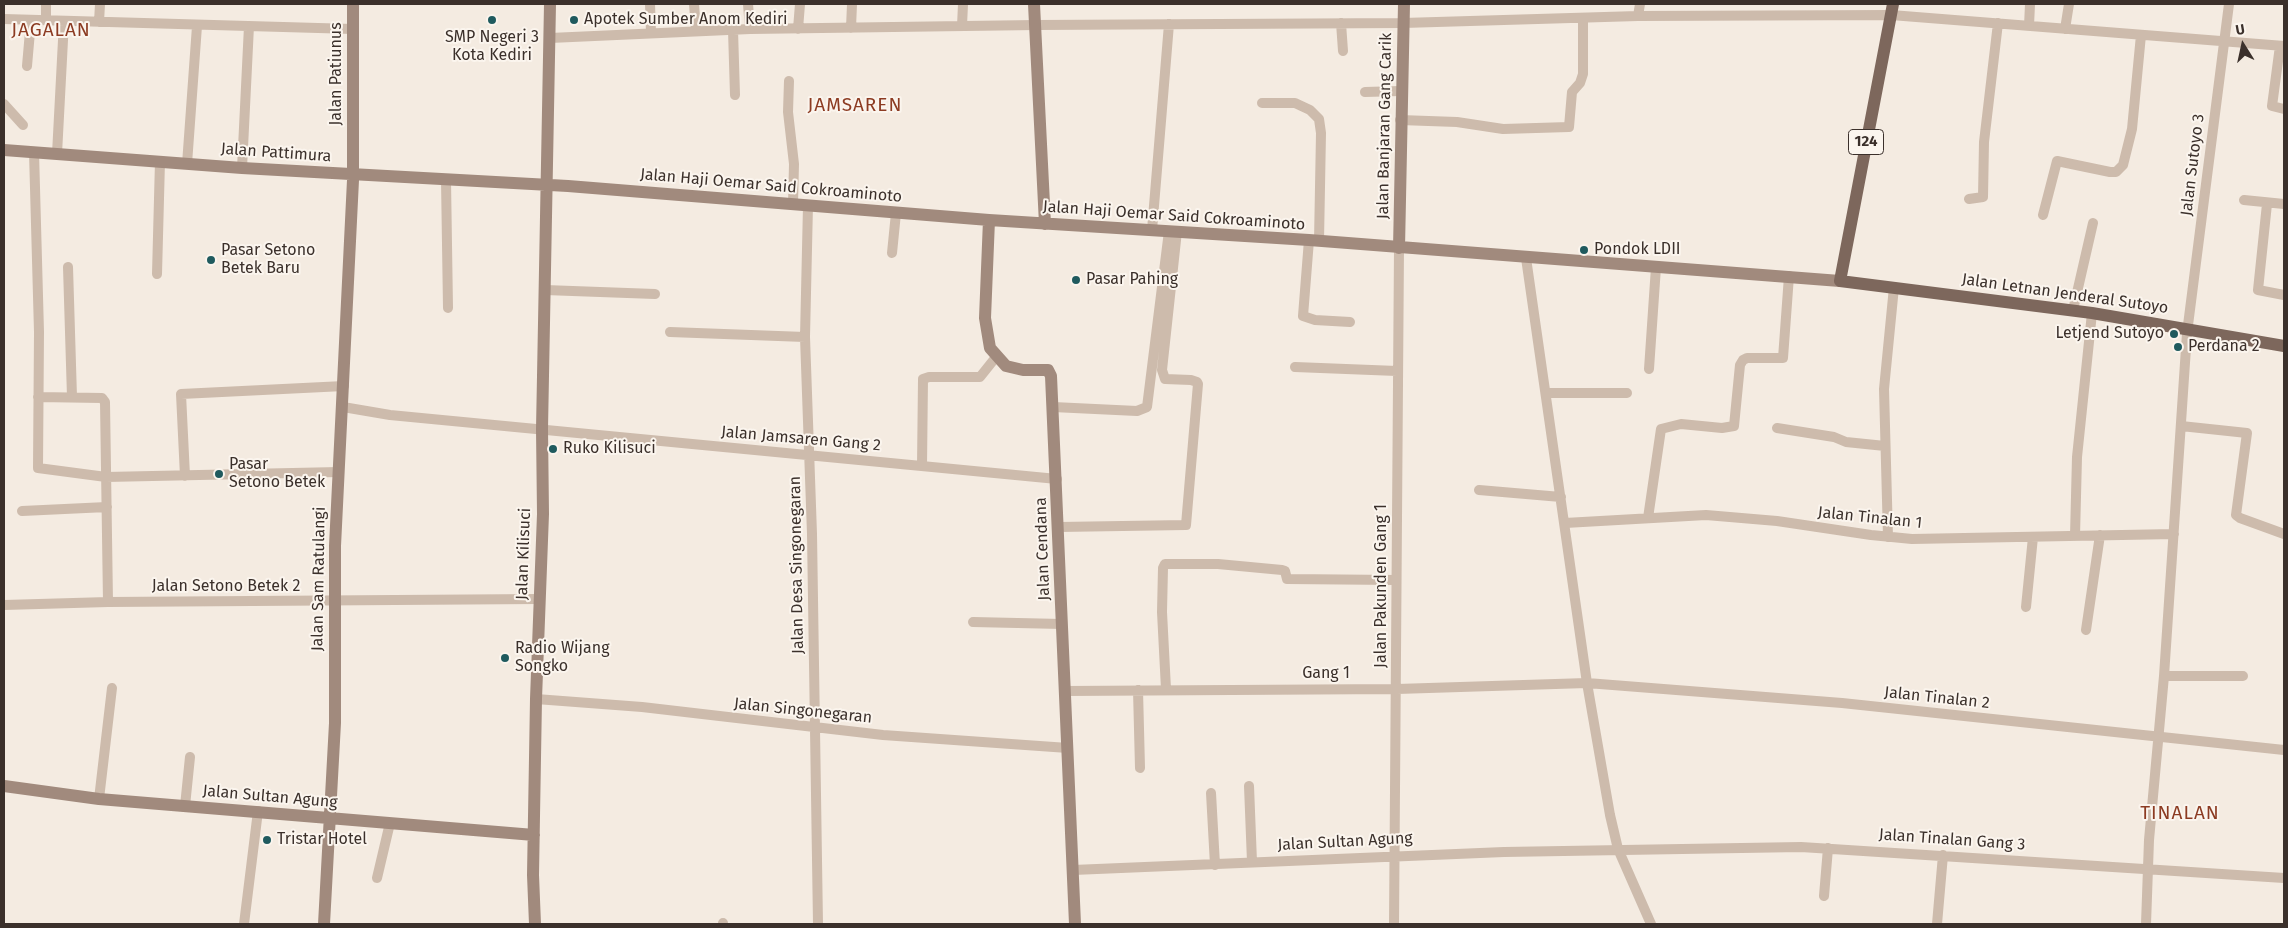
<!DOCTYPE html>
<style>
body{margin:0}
#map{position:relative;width:2288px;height:928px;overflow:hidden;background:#f4ebe1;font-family:"Fira Sans",sans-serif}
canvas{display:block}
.frame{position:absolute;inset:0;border:5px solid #3b302b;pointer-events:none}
.north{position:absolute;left:2218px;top:20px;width:50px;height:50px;-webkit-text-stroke:4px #fbf5ee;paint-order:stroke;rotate:350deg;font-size:14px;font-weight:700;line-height:20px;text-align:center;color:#3b302b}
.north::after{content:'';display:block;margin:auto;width:18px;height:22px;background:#3b302b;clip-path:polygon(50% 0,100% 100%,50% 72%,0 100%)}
</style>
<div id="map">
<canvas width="2288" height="928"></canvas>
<div class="frame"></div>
<div class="north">U</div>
</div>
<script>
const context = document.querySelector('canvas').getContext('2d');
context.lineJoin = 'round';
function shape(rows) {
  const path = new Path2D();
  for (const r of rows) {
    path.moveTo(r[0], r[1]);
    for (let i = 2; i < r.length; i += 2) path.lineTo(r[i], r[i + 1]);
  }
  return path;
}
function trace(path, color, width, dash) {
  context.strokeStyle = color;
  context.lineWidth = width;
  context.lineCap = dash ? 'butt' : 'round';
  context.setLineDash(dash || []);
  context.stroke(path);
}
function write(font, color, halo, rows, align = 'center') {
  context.font = font + ' "Fira Sans",sans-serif';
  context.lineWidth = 4;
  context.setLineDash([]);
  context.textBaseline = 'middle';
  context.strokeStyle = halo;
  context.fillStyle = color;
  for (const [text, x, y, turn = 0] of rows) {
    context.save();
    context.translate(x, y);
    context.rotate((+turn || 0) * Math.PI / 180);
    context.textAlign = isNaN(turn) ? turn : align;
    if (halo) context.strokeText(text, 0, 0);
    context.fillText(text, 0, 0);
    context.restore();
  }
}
trace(shape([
 [650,4,651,33],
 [694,4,696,31],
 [748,4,750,29],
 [1638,16,1640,4],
 [4,19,353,29],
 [46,21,46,4],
 [99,22,100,4],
 [1341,23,1343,51],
 [962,26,963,4],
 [2029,26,2030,4],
 [851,28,852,4],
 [798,29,800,4],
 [2065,29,2069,4],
 [733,30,735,95],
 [550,38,750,29,1036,25,1403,23,1638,16,1891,15,2284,46],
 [2280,46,2272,106,2284,109],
 [27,66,31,20],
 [789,81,788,112,794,164,793,204],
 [1365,92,1400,91],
 [1262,103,1295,103,1310,110,1319,119,1321,133,1319,241],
 [4,104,23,125],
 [1400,120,1457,122,1503,129,1569,127,1572,92,1580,83,1583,74,1583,18],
 [34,152,39,332,38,468,106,477,339,472],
 [57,154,64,21],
 [187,164,197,26],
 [242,168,249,26],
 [446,180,448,308],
 [1969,199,1983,197,1984,142,1998,23],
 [2244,200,2284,204],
 [2267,204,2258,290,2284,295],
 [808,205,805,337,812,534,818,924],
 [2043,215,2057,161,2110,172,2116,172,2123,165,2132,129,2141,35],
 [1152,230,1169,24],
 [1309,240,1303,316,1315,320,1350,322],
 [892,253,896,213],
 [1526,258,1587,683,1610,815,1618,849,1651,924],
 [68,267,72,397],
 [157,274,160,161],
 [545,290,655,294],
 [2073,310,2093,223],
 [670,332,805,337],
 [1295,367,1397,371],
 [1649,369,1656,267],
 [1546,393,1627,393],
 [38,397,102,398,105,402,108,602],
 [343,407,390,415,1057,479],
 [1053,407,1137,411,1147,407,1169,231],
 [2181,426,2247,433,2236,515,2240,518,2284,534],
 [1777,428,1834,437,1846,442,1885,446],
 [922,466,923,379,929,377,980,377,996,357],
 [185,476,181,394,344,386],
 [1479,490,1561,497],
 [22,511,107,507],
 [1648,518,1661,429,1681,424,1722,428,1734,426,1740,365,1743,360,1747,358,1783,358,1789,276],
 [1565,523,1706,515,1777,521,1871,535,1912,539,2174,534],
 [1059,527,1186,525,1198,384,1197,382,1191,380,1165,379,1162,370,1177,231],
 [2075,536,2077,457,2092,313],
 [1888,537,1884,389,1894,287],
 [4,605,108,602,539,599],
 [2026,607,2033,537],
 [973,622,1062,624],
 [2086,630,2100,535],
 [2164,676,2243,676],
 [1166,689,1162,612,1163,568,1165,564,1218,564,1282,570,1285,571,1287,579,1396,580],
 [1138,690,1140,768],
 [1065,691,1397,689,1587,683,1842,703,2284,750],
 [536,699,642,707,883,735,1068,748],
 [1249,786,1252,862],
 [1211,793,1215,865],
 [99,799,112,688],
 [185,806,190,757],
 [1073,870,1504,852,1801,847,2284,878],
 [377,878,390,823],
 [1824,896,1828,848],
 [244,924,258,811],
 [723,924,723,923],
 [1394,924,1399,248],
 [1937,924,1943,855],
 [2146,924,2149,840,2164,676,2187,333,2229,4]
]), '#cdbbac', 10);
trace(shape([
 [1034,4,1045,224],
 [4,150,242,168,568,186,989,220,1309,240,1840,281],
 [989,220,985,318,990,348,1006,366,1023,370,1048,370,1051,376,1075,924],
 [1399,248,1404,4],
 [4,786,99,799,534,835],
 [324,924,335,723,335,546,353,180,353,4],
 [535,924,533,875,536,699,543,514,542,429,550,4]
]), '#a18a7d', 12);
trace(shape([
 [1893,4,1840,281,2092,313,2284,346]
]), '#7d675c', 12);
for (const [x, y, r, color] of [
 [492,20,5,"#1f5a5e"],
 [574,20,5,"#1f5a5e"],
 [1584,250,5,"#1f5a5e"],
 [211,260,5,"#1f5a5e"],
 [1076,280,5,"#1f5a5e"],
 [2174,334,5,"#1f5a5e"],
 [2178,347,5,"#1f5a5e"],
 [553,449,5,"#1f5a5e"],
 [219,474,5,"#1f5a5e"],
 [505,658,5,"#1f5a5e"],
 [267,840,5,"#1f5a5e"]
]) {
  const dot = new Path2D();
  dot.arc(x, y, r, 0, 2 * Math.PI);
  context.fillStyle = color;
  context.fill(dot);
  trace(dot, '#fbf5ee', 2);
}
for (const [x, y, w] of [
 [1866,142,35]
]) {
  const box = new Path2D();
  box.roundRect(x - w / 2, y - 12.5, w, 25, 4);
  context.fillStyle = '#fbf5ee';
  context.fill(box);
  trace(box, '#3b302b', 1);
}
write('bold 15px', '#3b302b', null, [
 ["124",1866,142]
]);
write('16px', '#3b302b', '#fbf5ee', [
 ["Apotek Sumber Anom Kediri",584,20],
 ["SMP Negeri 3",492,38,"center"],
 ["Kota Kediri",492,56,"center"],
 ["Pondok LDII",1594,250],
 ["Pasar Setono",221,251],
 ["Betek Baru",221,269],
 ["Pasar Pahing",1086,280],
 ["Letjend Sutoyo",2164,334,"right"],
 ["Perdana 2",2188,347],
 ["Ruko Kilisuci",563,449],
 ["Pasar",229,465],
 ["Setono Betek",229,483],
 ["Radio Wijang",515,649],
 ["Songko",515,667],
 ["Tristar Hotel",277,840]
], 'left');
write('16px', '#3b302b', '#fbf5ee', [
 ["Jalan Patiunus",337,74,-90],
 ["Jalan Banjaran Gang Carik",1385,126,-89],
 ["Jalan Pattimura",276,153,4],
 ["Jalan Sutoyo 3",2193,165,-83],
 ["Jalan Haji Oemar Said Cokroaminoto",771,186,5],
 ["Jalan Haji Oemar Said Cokroaminoto",1174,216,4],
 ["Jalan Letnan Jenderal Sutoyo",2065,294,8],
 ["Jalan Jamsaren Gang 2",801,439,5],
 ["Jalan Tinalan 1",1870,518,6],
 ["Jalan Cendana",1043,549,-92],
 ["Jalan Kilisuci",524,554,-88],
 ["Jalan Desa Singonegaran",797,565,-91],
 ["Jalan Sam Ratulangi",319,579,-89],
 ["Jalan Pakunden Gang 1",1382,586,-90],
 ["Jalan Setono Betek 2",226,587],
 ["Gang 1",1326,674],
 ["Jalan Tinalan 2",1937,698,6],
 ["Jalan Singonegaran",803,711,6],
 ["Jalan Sultan Agung",270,797,5],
 ["Jalan Tinalan Gang 3",1952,840,4],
 ["Jalan Sultan Agung",1345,842,-3]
]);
context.letterSpacing = '1px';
write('19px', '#8c3b22', '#fbf5ee', [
 ["JAGALAN",51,31],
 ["JAMSAREN",855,106],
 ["TINALAN",2180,814]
]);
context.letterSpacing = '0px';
</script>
